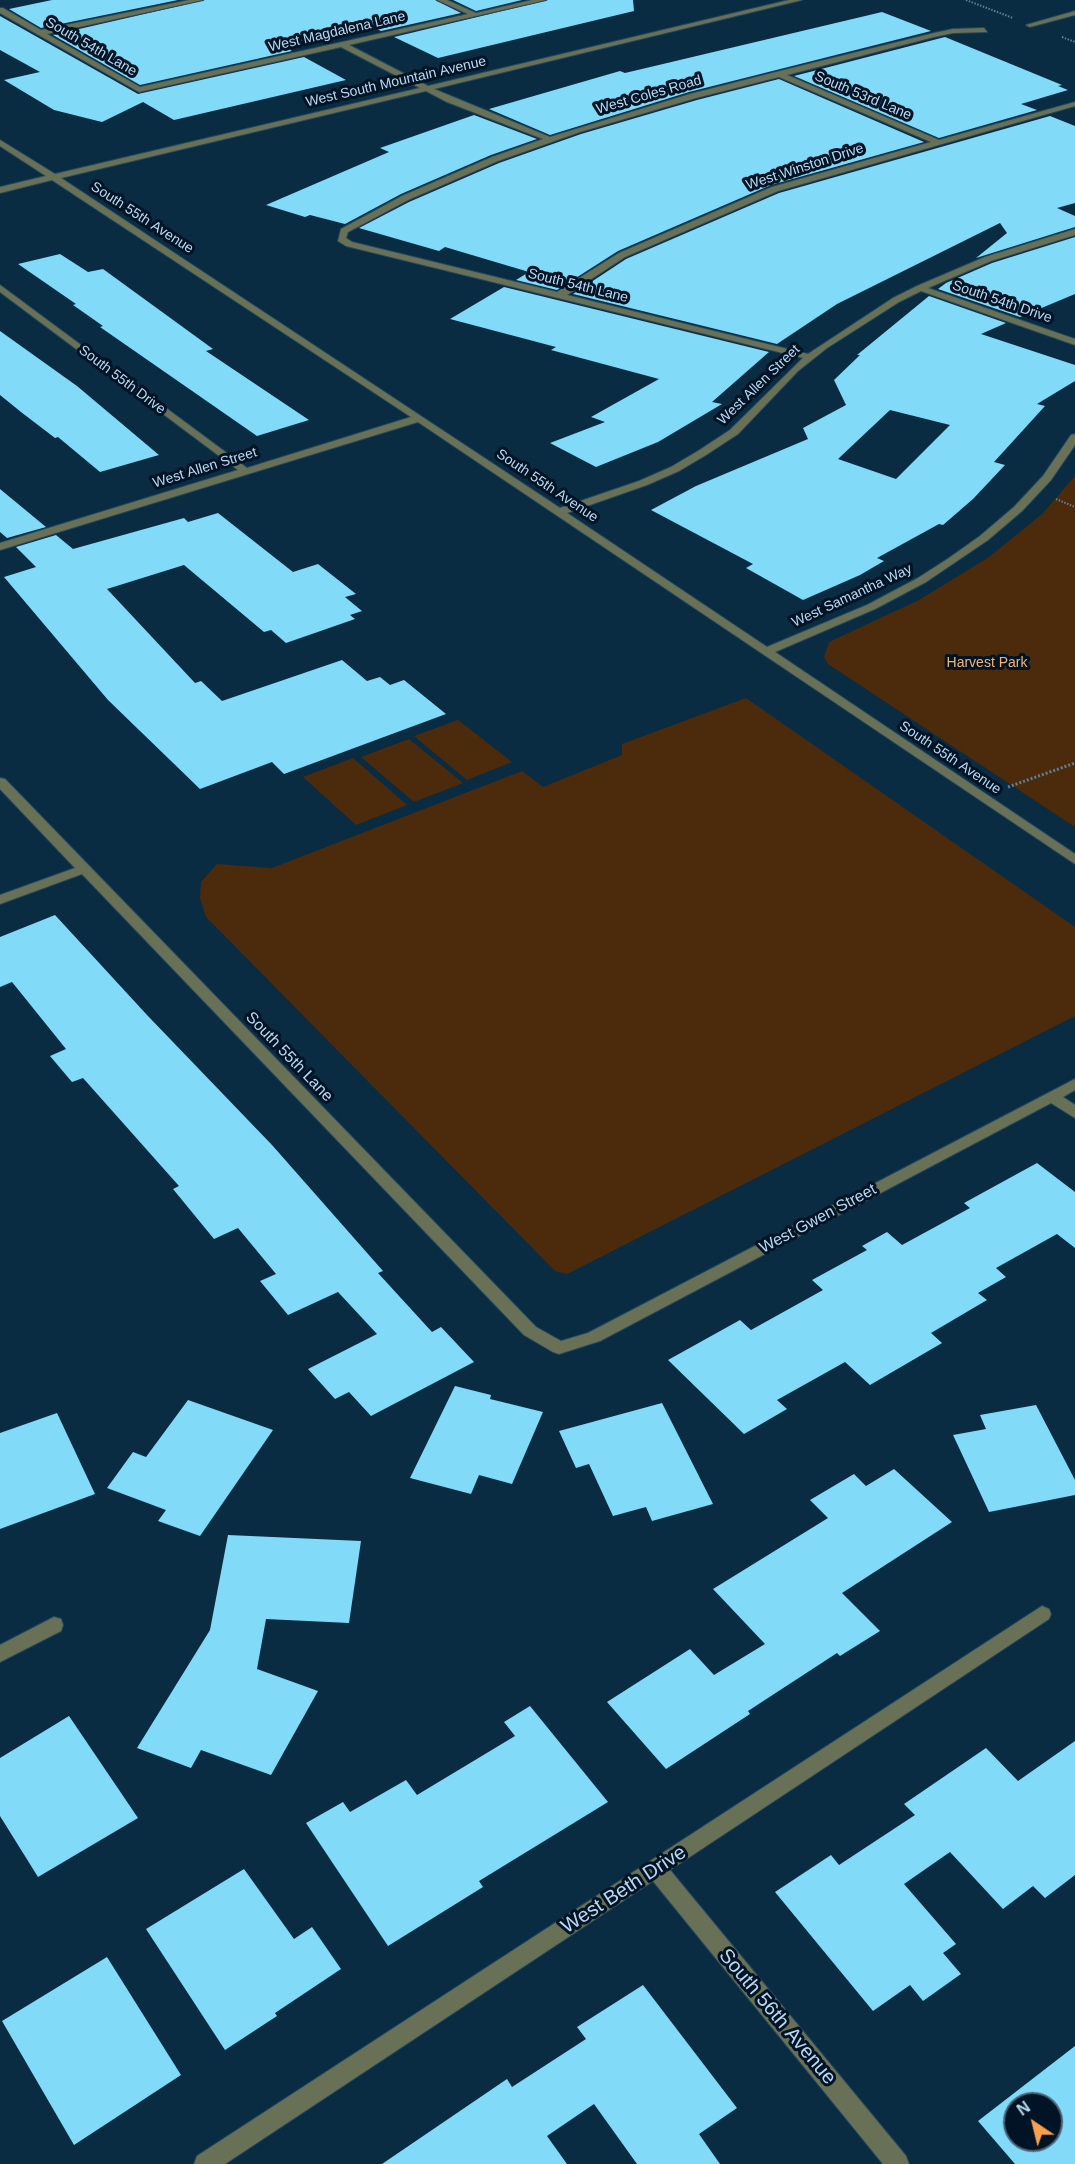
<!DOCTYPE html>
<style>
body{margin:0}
#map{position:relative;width:1075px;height:2164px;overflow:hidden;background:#092c43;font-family:Arial,sans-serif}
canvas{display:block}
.north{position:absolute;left:1003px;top:2092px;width:60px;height:60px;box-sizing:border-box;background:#001425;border:2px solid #4a6377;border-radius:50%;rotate:325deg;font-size:16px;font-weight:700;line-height:24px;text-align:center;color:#bad9f1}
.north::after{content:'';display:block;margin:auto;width:21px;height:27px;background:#f8a04b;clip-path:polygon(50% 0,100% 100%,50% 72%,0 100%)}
</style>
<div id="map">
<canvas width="1075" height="2164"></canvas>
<div class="north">N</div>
</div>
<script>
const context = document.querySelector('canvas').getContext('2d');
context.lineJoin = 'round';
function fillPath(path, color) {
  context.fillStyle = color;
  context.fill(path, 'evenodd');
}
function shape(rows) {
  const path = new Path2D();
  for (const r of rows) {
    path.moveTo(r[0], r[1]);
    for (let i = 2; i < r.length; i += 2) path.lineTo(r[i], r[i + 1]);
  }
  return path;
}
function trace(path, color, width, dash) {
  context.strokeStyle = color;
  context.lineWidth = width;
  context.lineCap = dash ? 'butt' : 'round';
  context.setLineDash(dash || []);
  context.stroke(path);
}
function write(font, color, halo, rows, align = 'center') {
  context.font = font + ' Arial,sans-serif';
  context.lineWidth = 6;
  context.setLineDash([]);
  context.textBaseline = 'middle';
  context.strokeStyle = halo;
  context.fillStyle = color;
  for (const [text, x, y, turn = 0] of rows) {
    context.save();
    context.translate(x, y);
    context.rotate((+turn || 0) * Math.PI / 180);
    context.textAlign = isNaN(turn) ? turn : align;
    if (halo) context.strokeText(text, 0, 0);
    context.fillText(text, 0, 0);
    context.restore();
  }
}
fillPath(shape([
 [1075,476,1075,827,828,664,824,657,829,642,919,600,989,557,1042,514],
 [746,698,1075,927,1075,1016,567,1274,555,1271,206,917,200,898,201,882,217,864,272,868,522,771,543,787,622,755,622,744],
 [458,720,512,762,467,780,414,736],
 [409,739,463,783,414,802,361,757],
 [353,758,407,805,356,825,303,777]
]), '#4b2b0b');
fillPath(shape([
 [52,0,178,0,41,28,9,9],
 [205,0,435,0,461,13,381,31,373,27,283,46,292,51,140,85,53,35],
 [453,0,522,0,476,11],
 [548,0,633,0,634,11,438,58,394,37],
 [882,12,931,31,689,92,550,135,489,109,620,71,625,73],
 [0,16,138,94,304,57,346,80,174,120,143,102,102,122,54,110,4,80,40,72,0,50],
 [945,37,1062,85,1058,86,1068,90,1021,104,1037,110,939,138,794,76],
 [779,79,924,142,771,185,618,251,557,290,516,280,529,272,445,247,439,251,359,228,409,202,499,163,581,134,697,100],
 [474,115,537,139,491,155,401,194,345,224,310,215,305,217,266,205,389,152,380,148],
 [1050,116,1075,126,1075,203,1057,208,1075,216,1075,227,976,258,1007,233,1000,223,837,304,777,344,573,294,626,259,779,193],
 [1075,237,1075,294,1020,317,938,289,946,283,992,263],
 [60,254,88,272,103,269,213,349,206,351,309,420,257,436,100,327,103,326,73,305,76,304,18,264],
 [504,287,769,352,712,402,722,404,658,442,596,467,550,443,605,422,591,417,659,379,551,350,556,347,450,319],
 [929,296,1006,323,981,334,1075,365,1075,381,1037,404,1045,406,994,462,1005,465,973,499,943,525,939,524,877,558,884,561,860,575,803,600,746,568,753,564,651,510,696,486,808,439,803,428,846,405,834,380,860,355,857,355],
 [890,410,950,425,896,479,838,459],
 [0,331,77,386,159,455,100,472,58,437,55,438,21,412,0,395],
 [0,489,46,527,7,538,0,532],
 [218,513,293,572,318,564,356,594,345,597,362,611,350,615,355,619,286,643,271,630,264,632,184,565,107,589,195,683,201,681,222,701,342,660,367,681,380,677,390,685,404,680,446,714,284,774,272,762,200,789,108,700,4,577,36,567,16,547,56,535,73,549,184,518,188,522],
 [55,915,147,1015,272,1145,383,1271,378,1273,432,1332,441,1327,474,1362,371,1416,349,1392,335,1399,308,1369,377,1334,338,1292,288,1315,260,1281,276,1274,238,1228,214,1239,173,1189,179,1186,83,1078,72,1082,50,1056,66,1049,12,982,0,987,0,937],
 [1037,1163,1075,1192,1075,1248,1057,1234,996,1268,1006,1277,978,1293,987,1300,931,1333,942,1343,870,1385,845,1362,777,1400,787,1409,744,1434,668,1360,740,1320,751,1330,823,1290,812,1280,867,1250,862,1246,887,1232,902,1245,970,1208,964,1203],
 [455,1386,491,1395,490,1399,543,1412,512,1484,479,1475,471,1494,410,1478],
 [188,1400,273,1430,200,1536,158,1521,166,1510,107,1488,133,1452,146,1457],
 [662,1403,713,1504,652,1521,646,1507,613,1516,589,1464,576,1468,559,1431],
 [1036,1405,1075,1480,1075,1495,989,1512,953,1435,986,1429,980,1415],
 [57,1413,95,1494,0,1529,0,1433],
 [894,1469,952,1522,842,1593,880,1631,840,1656,837,1653,748,1711,750,1714,666,1769,607,1702,690,1649,714,1675,765,1644,713,1589,828,1518,810,1500,854,1474,866,1486],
 [228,1535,361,1541,349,1623,266,1619,257,1669,318,1691,271,1775,201,1750,191,1768,137,1748,210,1630],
 [530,1706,608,1802,479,1881,483,1887,388,1946,306,1823,343,1802,350,1812,406,1780,417,1795,515,1736,504,1722],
 [69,1716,138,1818,38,1877,0,1816,0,1758],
 [1075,1741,1075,1875,1045,1898,1033,1886,1003,1909,950,1852,904,1884,956,1944,943,1953,961,1974,923,2001,910,1985,873,2011,775,1892,831,1855,839,1865,915,1815,904,1804,986,1748,1018,1781],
 [244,1869,294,1939,312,1927,341,1969,275,2013,277,2016,225,2050,146,1929],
 [107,1957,181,2075,74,2145,2,2021],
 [643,1985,737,2108,699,2134,720,2164,637,2164,594,2104,547,2136,567,2164,382,2164,507,2079,512,2087,586,2039,577,2027],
 [1075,2046,1075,2164,1015,2164,978,2121],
 [1015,2104,1051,2104,1051,2140,1015,2140]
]), '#81daf8');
const minor = shape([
 [189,0,203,0,47,34,140,87,468,14,437,0,447,0,476,13,532,0,546,0,349,45,428,86,789,0,802,0,434,89,550,137,690,94,776,72,934,33,953,29,984,28,987,32,953,33,934,37,787,75,939,140,1075,102,1075,106,778,191,625,257,567,295,808,354,893,298,917,286,985,257,1075,229,1075,235,991,261,928,288,1075,339,1075,345,921,291,899,302,827,348,798,371,738,434,706,455,679,471,647,485,567,513,767,647,867,605,918,578,949,558,980,536,1014,507,1043,476,1071,435,1075,434,1075,445,1051,480,1022,511,988,540,926,582,875,609,775,652,1075,854,1075,864,418,422,0,550,0,543,238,470,0,292,0,285,247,468,411,417,52,180,0,193,0,187,46,176,0,146,0,140,55,174,420,88,341,47,139,92,0,13,0,8,3,8,41,30,189,0],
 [779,77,931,142,772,187,619,253,557,292,352,242,346,238,348,232,408,200,498,161,580,132,696,98,779,77],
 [426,91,447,102,543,139,492,157,402,196,341,229,338,241,346,246,803,358,730,430,698,451,671,467,639,481,560,508,61,178,426,91],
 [1075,11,1075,15,1030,27,1026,25,1075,11],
 [0,778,5,779,536,1327,561,1341,588,1333,1075,1079,1075,1090,1063,1097,1075,1105,1075,1118,1051,1103,600,1341,559,1354,553,1352,524,1335,82,874,0,904,0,895,75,868,0,789,0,778],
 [1042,1606,1049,1609,1051,1614,1049,1619,670,1870,906,2156,909,2164,883,2164,653,1881,225,2164,194,2164,197,2156,1042,1606],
 [54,1617,61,1619,63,1625,61,1631,0,1662,0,1645,54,1617]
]);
trace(minor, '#25485f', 2);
trace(shape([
 [966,0,1013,18],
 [1062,37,1075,42],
 [1056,499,1075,507]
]), '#5e7f97', 2, [1.5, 1.5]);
trace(shape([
 [1008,787,1075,763]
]), '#5e7f97', 3, [2, 2]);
fillPath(minor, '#687155');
write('14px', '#bad9f1', '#001425', [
 ["West Magdalena Lane",337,32,-13],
 ["South 54th Lane",91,47,30],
 ["West South Mountain Avenue",396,82,-13],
 ["West Coles Road",649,95,-16],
 ["South 53rd Lane",863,96,23],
 ["West Winston Drive",805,167,-18],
 ["South 55th Avenue",142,218,33],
 ["South 54th Lane",578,286,14],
 ["South 54th Drive",1002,302,19],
 ["South 55th Drive",122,380,37],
 ["West Allen Street",759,385,-44],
 ["West Allen Street",205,468,-17],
 ["South 55th Avenue",547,486,34],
 ["West Samantha Way",852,596,-25],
 ["South 55th Avenue",950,758,34]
]);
write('14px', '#f7b274', '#001425', [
 ["Harvest Park",987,663]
]);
write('16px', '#bad9f1', '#001425', [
 ["South 55th Lane",289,1057,46],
 ["West Gwen Street",818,1219,-28]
]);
write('20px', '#bad9f1', '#001425', [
 ["West Beth Drive",624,1890,-33],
 ["South 56th Avenue",777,2017,50]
]);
</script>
